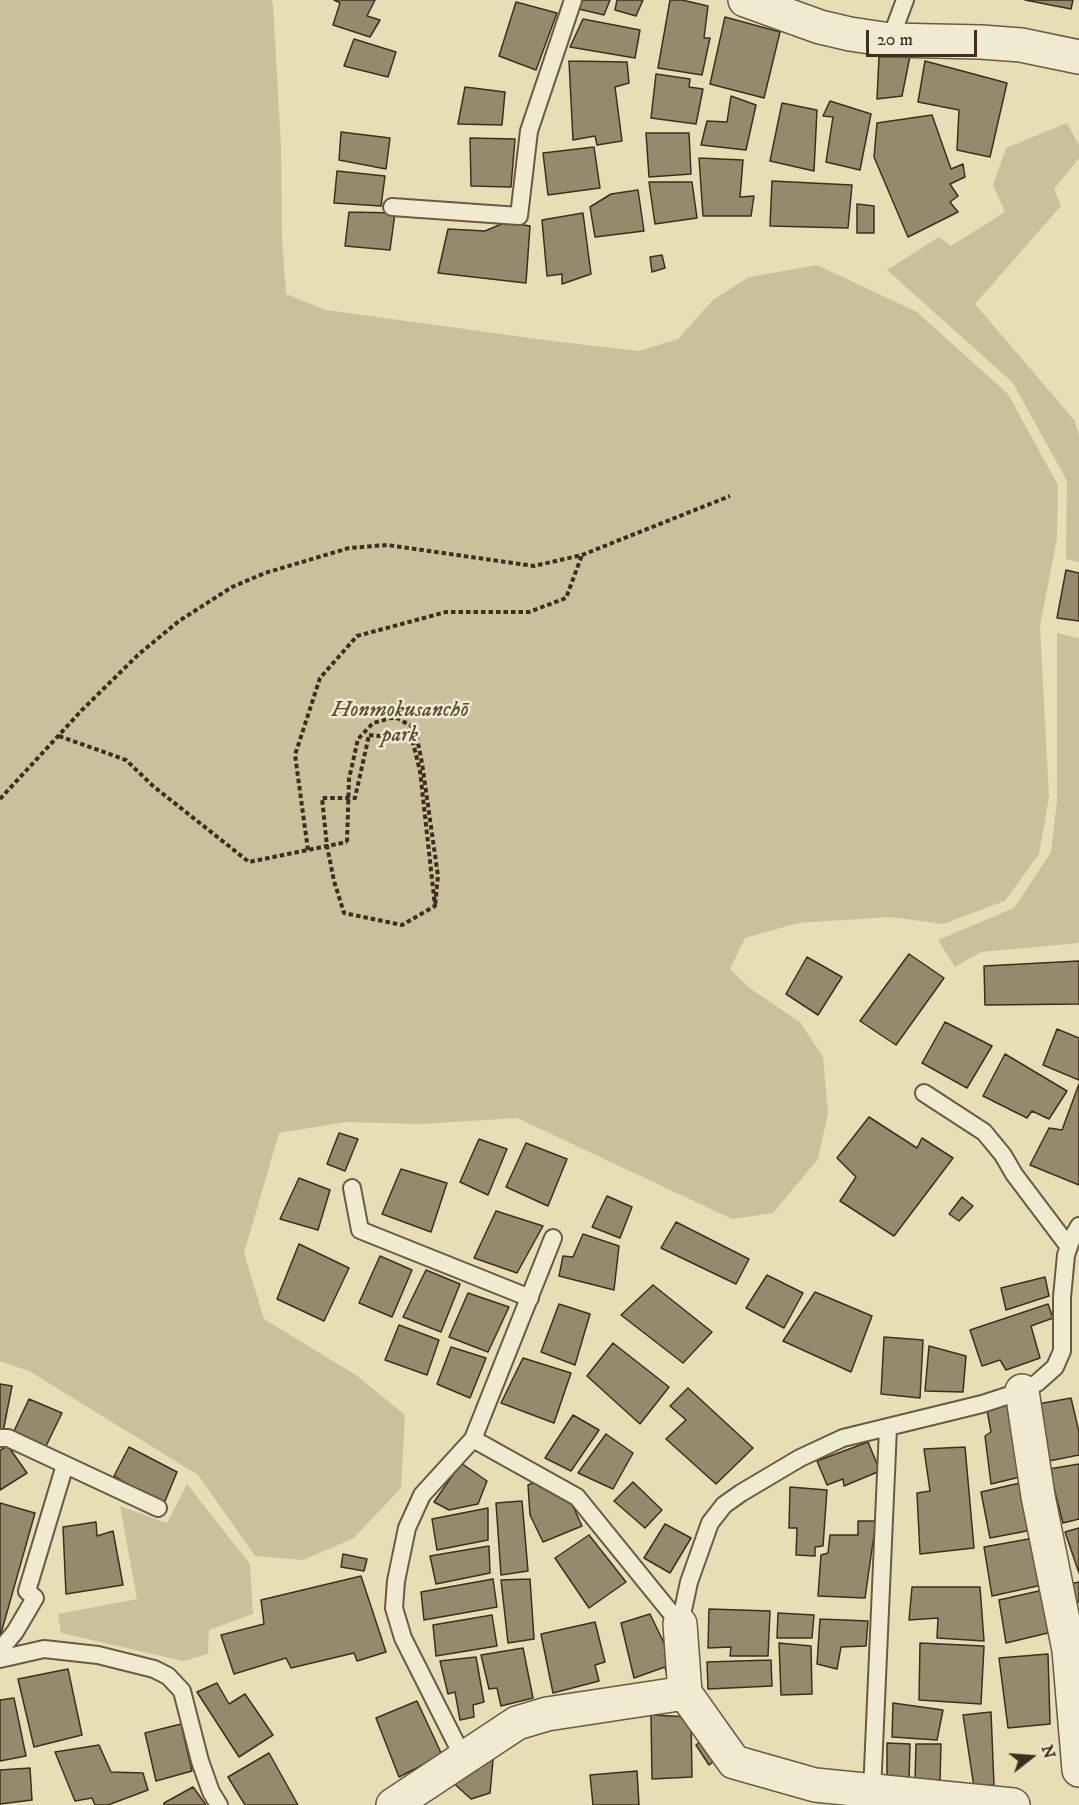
<!DOCTYPE html>
<meta charset="utf-8">
<style>
body{margin:0}
#map{position:relative;width:1079px;height:1805px;overflow:hidden;background:#e8deb6;font-family:"IM FELL DW Pica",serif}
canvas{display:block}
.north{position:absolute;left:1001px;top:1727px;width:60px;height:60px;-webkit-text-stroke:4px #f0ead0;paint-order:stroke;rotate:73deg;font-size:16px;font-weight:700;line-height:24px;text-align:center;color:#3e2f1d}
.north::after{content:'';display:block;margin:auto;width:21px;height:27px;background:#3e2f1d;clip-path:polygon(50% 0,100% 100%,50% 72%,0 100%)}
.scale{position:absolute;left:866px;top:30px;width:111px;height:27px;box-sizing:border-box;border:3px solid #3e2f1d;border-top:0;padding-left:8px;font-size:18px;line-height:21px;white-space:nowrap;color:#3e2f1d;-webkit-text-stroke:4px #f0ead0;paint-order:stroke}
</style>
<div id="map">
<canvas width="1079" height="1805"></canvas>
<div class="north">N</div>
<div class="scale">20 m</div>
</div>
<script>
const context = document.querySelector('canvas').getContext('2d');
context.lineJoin = 'round';
function fillPath(path, color) {
  context.fillStyle = color;
  context.fill(path, 'evenodd');
}
function shape(rows) {
  const path = new Path2D();
  for (const r of rows) {
    path.moveTo(r[0], r[1]);
    for (let i = 2; i < r.length; i += 2) path.lineTo(r[i], r[i + 1]);
  }
  return path;
}
function trace(path, color, width, dash) {
  context.strokeStyle = color;
  context.lineWidth = width;
  context.lineCap = dash ? 'butt' : 'round';
  context.setLineDash(dash || []);
  context.stroke(path);
}
function write(font, color, halo, rows, align = 'center') {
  context.font = font + ' "IM FELL DW Pica",serif';
  context.lineWidth = 5;
  context.setLineDash([]);
  context.textBaseline = 'middle';
  context.strokeStyle = halo;
  context.fillStyle = color;
  for (const [text, x, y, turn = 0] of rows) {
    context.save();
    context.translate(x, y);
    context.rotate((+turn || 0) * Math.PI / 180);
    context.textAlign = isNaN(turn) ? turn : align;
    if (halo) context.strokeText(text, 0, 0);
    context.fillText(text, 0, 0);
    context.restore();
  }
}
fillPath(shape([
 [0,0,271,0,273,4,281,147,282,238,286,294,326,310,552,341,639,351,678,339,713,300,749,277,817,265,917,312,1008,394,1058,485,1057,538,1040,626,1049,797,1039,854,1005,901,943,924,890,917,798,923,745,938,730,969,748,987,800,1022,823,1057,828,1113,818,1159,773,1213,732,1219,517,1118,422,1124,346,1122,279,1133,244,1253,264,1319,356,1375,405,1415,401,1488,354,1538,303,1560,255,1556,198,1475,29,1371,0,1361],
 [1067,123,1079,145,1079,158,1054,189,1061,206,975,304,1075,421,1079,436,1079,562,1066,559,1067,481,1013,383,887,270,939,237,951,246,1005,212,993,185,1006,148],
 [1057,633,1079,638,1079,943,981,952,955,967,938,940,1014,908,1051,852,1057,800],
 [187,1484,250,1564,253,1614,209,1630,208,1654,183,1661,61,1633,58,1614,137,1599,120,1506,167,1523]
]), '#cbc09c');
const building = shape([
 [334,0,375,0,367,16,380,20,370,37,333,25,340,3,334,0],
 [582,0,610,0,604,15,579,9,582,0],
 [617,0,643,0,636,16,615,10,617,0],
 [670,0,682,0,708,6,704,38,710,38,702,75,658,68,670,0],
 [1025,0,1073,0,1071,9,1025,0],
 [516,2,557,13,536,70,499,56,516,2],
 [725,17,780,32,764,98,710,84,725,17],
 [583,19,640,30,635,58,570,47,583,19],
 [354,39,396,52,388,77,344,66,354,39],
 [910,56,902,96,877,99,879,57,910,56],
 [569,61,627,62,629,83,615,87,622,141,597,145,595,136,573,140,569,61],
 [925,61,1007,83,990,157,957,150,959,110,918,102,925,61],
 [656,74,690,79,689,87,703,89,696,124,651,118,656,74],
 [465,87,505,92,502,125,458,124,465,87],
 [731,96,756,105,746,150,701,145,707,121,727,122,731,96],
 [830,101,871,114,860,170,826,162,833,117,823,116,830,101],
 [782,103,817,110,814,171,770,161,782,103],
 [932,115,951,169,963,164,965,177,950,184,958,196,950,202,958,212,908,237,874,157,877,123,932,115],
 [341,132,390,138,386,169,339,160,341,132],
 [646,133,689,133,691,174,649,177,646,133],
 [470,138,515,139,511,187,471,186,470,138],
 [594,147,600,188,548,195,543,153,594,147],
 [699,158,743,160,740,197,754,196,751,216,703,216,699,158],
 [337,171,385,176,381,206,334,203,337,171],
 [772,181,852,185,848,228,770,226,772,181],
 [649,182,692,182,697,218,655,224,649,182],
 [638,190,644,231,595,237,590,207,611,194,638,190],
 [857,204,874,206,874,233,857,233,857,204],
 [349,212,395,213,390,250,345,246,349,212],
 [583,213,591,274,562,284,562,274,547,276,542,220,583,213],
 [506,222,530,226,526,283,438,273,448,229,485,231,506,222],
 [662,255,665,268,652,272,650,257,662,255],
 [1066,570,1079,573,1079,621,1057,618,1066,570],
 [909,954,944,978,896,1045,860,1021,909,954],
 [807,957,842,977,818,1015,786,994,807,957],
 [1079,961,1079,1004,985,1005,984,966,1079,961],
 [945,1022,992,1046,967,1088,922,1063,945,1022],
 [1057,1029,1079,1038,1079,1080,1043,1065,1057,1029],
 [1005,1054,1067,1091,1049,1119,1032,1111,1027,1118,983,1096,1005,1054],
 [1079,1084,1079,1185,1030,1165,1049,1128,1062,1130,1079,1084],
 [869,1117,917,1148,922,1138,953,1158,894,1236,840,1201,856,1177,837,1158,869,1117],
 [339,1133,358,1139,345,1171,327,1164,339,1133],
 [479,1139,507,1149,488,1195,460,1182,479,1139],
 [526,1143,567,1159,548,1206,506,1187,526,1143],
 [401,1169,447,1183,431,1232,382,1214,401,1169],
 [299,1178,330,1190,318,1230,280,1219,299,1178],
 [607,1196,632,1207,620,1238,592,1227,607,1196],
 [962,1197,973,1206,959,1221,949,1214,962,1197],
 [496,1211,543,1226,517,1273,474,1258,496,1211],
 [676,1222,749,1259,736,1284,661,1248,676,1222],
 [583,1234,619,1246,614,1290,559,1276,563,1256,573,1257,583,1234],
 [299,1244,349,1268,324,1321,277,1299,299,1244],
 [380,1256,412,1270,392,1317,359,1303,380,1256],
 [426,1270,460,1284,441,1332,403,1317,426,1270],
 [767,1275,803,1293,784,1328,746,1308,767,1275],
 [1045,1277,1049,1296,1006,1310,1001,1288,1045,1277],
 [653,1285,712,1332,683,1363,621,1315,653,1285],
 [815,1292,872,1316,851,1372,783,1341,815,1292],
 [468,1293,509,1307,488,1352,449,1337,468,1293],
 [559,1304,590,1314,575,1365,541,1352,559,1304],
 [1048,1304,1053,1318,1031,1326,1040,1358,1006,1370,1000,1360,982,1366,970,1330,1048,1304],
 [399,1325,439,1340,427,1375,385,1360,399,1325],
 [884,1337,923,1340,920,1398,881,1394,884,1337],
 [613,1343,669,1387,640,1424,587,1376,613,1343],
 [929,1346,966,1356,963,1392,925,1391,929,1346],
 [451,1347,486,1358,470,1398,437,1384,451,1347],
 [523,1358,571,1373,554,1423,501,1403,523,1358],
 [0,1384,12,1386,3,1432,0,1432,0,1384],
 [688,1388,753,1448,716,1484,666,1439,686,1420,670,1406,688,1388],
 [1071,1398,1079,1432,1079,1455,1049,1461,1038,1404,1071,1398],
 [29,1399,62,1413,45,1448,14,1431,29,1399],
 [1010,1404,1023,1454,1015,1457,1020,1477,991,1484,985,1436,991,1432,987,1410,1010,1404],
 [573,1415,599,1430,571,1471,545,1458,573,1415],
 [606,1434,633,1453,613,1489,578,1473,606,1434],
 [868,1442,880,1471,844,1486,843,1479,827,1485,817,1461,868,1442],
 [8,1446,27,1473,0,1490,0,1450,8,1446],
 [129,1447,177,1472,163,1506,114,1476,129,1447],
 [965,1447,974,1548,920,1554,917,1493,930,1491,924,1449,965,1447],
 [461,1463,487,1481,478,1504,449,1510,434,1502,461,1463],
 [1079,1464,1079,1519,1063,1523,1049,1469,1079,1464],
 [538,1481,572,1504,582,1526,543,1542,530,1515,528,1485,538,1481],
 [633,1482,662,1510,645,1528,614,1501,633,1482],
 [1024,1482,1032,1530,990,1538,981,1492,1024,1482],
 [790,1487,827,1490,823,1546,815,1547,815,1556,796,1555,797,1528,789,1528,790,1487],
 [522,1501,528,1571,501,1575,496,1503,522,1501],
 [0,1503,35,1513,0,1637,0,1503],
 [488,1508,488,1540,437,1550,432,1519,488,1508],
 [858,1521,876,1521,865,1598,818,1596,821,1555,828,1553,830,1535,858,1535,858,1521],
 [96,1522,97,1536,113,1531,123,1585,66,1594,63,1527,96,1522],
 [665,1524,691,1538,670,1573,644,1558,665,1524],
 [1079,1528,1079,1573,1065,1532,1079,1528],
 [589,1535,626,1582,589,1608,555,1558,589,1535],
 [1034,1538,1042,1585,992,1596,984,1547,1034,1538],
 [489,1546,490,1573,436,1584,430,1556,489,1546],
 [343,1554,367,1559,364,1571,341,1567,343,1554],
 [361,1576,386,1652,357,1661,354,1653,291,1668,286,1658,234,1674,221,1635,264,1624,261,1600,361,1576],
 [493,1579,497,1607,424,1620,421,1592,493,1579],
 [530,1579,534,1639,508,1643,501,1580,530,1579],
 [1079,1582,1079,1602,1074,1603,1070,1584,1079,1582],
 [912,1587,980,1587,984,1641,937,1638,938,1618,909,1620,912,1587],
 [1043,1590,1052,1632,1006,1643,999,1600,1043,1590],
 [709,1609,770,1611,768,1656,730,1656,731,1647,708,1648,709,1609],
 [778,1613,814,1615,812,1638,777,1638,778,1613],
 [650,1614,678,1672,667,1676,665,1667,634,1678,621,1623,650,1614],
 [492,1615,497,1646,436,1656,433,1625,492,1615],
 [820,1619,868,1621,866,1646,841,1647,837,1669,817,1664,820,1619],
 [595,1622,605,1662,595,1665,599,1681,553,1693,541,1634,595,1622],
 [779,1643,811,1646,812,1694,781,1695,779,1643],
 [920,1643,984,1646,981,1704,919,1700,920,1643],
 [523,1648,533,1698,501,1706,497,1688,489,1689,481,1655,523,1648],
 [1048,1654,1050,1724,1008,1728,999,1658,1048,1654],
 [476,1657,484,1702,473,1705,474,1717,460,1720,455,1692,448,1694,440,1661,476,1657],
 [771,1660,772,1686,708,1689,707,1662,771,1660],
 [68,1669,82,1735,34,1747,18,1679,68,1669],
 [217,1683,229,1704,245,1694,273,1735,239,1757,197,1692,217,1683],
 [14,1698,26,1756,0,1761,0,1700,14,1698],
 [417,1701,442,1755,399,1777,376,1718,417,1701],
 [893,1703,943,1710,937,1740,892,1737,893,1703],
 [991,1712,994,1785,974,1787,963,1715,991,1712],
 [651,1715,691,1717,692,1777,652,1779,651,1715],
 [181,1724,192,1771,156,1781,145,1733,181,1724],
 [705,1738,722,1755,709,1765,696,1745,705,1738],
 [887,1743,910,1744,909,1781,887,1778,887,1743],
 [916,1744,941,1744,940,1780,915,1780,916,1744],
 [99,1745,111,1772,143,1773,148,1790,108,1805,95,1805,92,1798,75,1801,55,1752,99,1745],
 [494,1749,490,1793,471,1799,449,1779,494,1749],
 [269,1753,298,1805,245,1805,228,1777,269,1753],
 [30,1768,32,1800,0,1804,0,1770,30,1768],
 [637,1771,639,1805,593,1805,590,1775,637,1771],
 [193,1787,206,1805,164,1805,164,1803,193,1787]
]);
fillPath(building, '#968a6d');
trace(building, '#3e2f1d', 1.5);
const service = shape([
 [890,40,905,0],
 [392,207,519,216,529,131,573,0],
 [924,1093,984,1132,1003,1155,1014,1174,1069,1247],
 [352,1188,360,1230,530,1298],
 [553,1238,473,1439,577,1497,680,1624],
 [0,1438,8,1438,158,1508],
 [680,1624,689,1582,710,1523,724,1505,741,1493,800,1458,843,1438,982,1404,1022,1391,1037,1383,1055,1367,1062,1351,1062,1297,1066,1255,1072,1238,1079,1226],
 [0,1650,15,1632,35,1598,27,1591,65,1465],
 [0,1659,44,1649,98,1655,154,1669,168,1676,182,1691,200,1761,211,1792,219,1805],
 [464,1759,403,1638,394,1608,396,1581,407,1528,422,1495,473,1439],
 [872,1792,888,1428]
]);
const minor = shape([
 [745,0,820,27,850,34,890,40,981,42,1021,45,1079,57],
 [1022,1391,1038,1496,1069,1650,1079,1770],
 [680,1624,685,1693,734,1762,815,1785,1013,1805],
 [393,1805,517,1723,547,1714,685,1693]
]);
trace(service, '#685b43', 20);
trace(minor, '#685b43', 36);
trace(shape([
 [369,735,412,739,420,771,435,906,402,925,344,913,334,881,327,846,322,798,355,798,369,735],
 [59,736,126,760,153,786,249,862,347,842],
 [0,799,82,710,139,654,179,621,232,587,265,573,349,548,387,545,534,566,582,555,730,496],
 [308,850,295,755,320,678,357,636,446,612,529,612,566,598,582,555]
]), '#3e2f1d', 4, [4.5, 3]);
trace(service, '#f0ead0', 16);
trace(minor, '#f0ead0', 33);
trace(shape([
 [347,842,349,779,358,739,373,723,395,717,415,728,422,763,438,876,435,906]
]), '#3e2f1d', 4, [4.5, 3]);
write('italic 22px', '#5a4c36', '#f0ead0', [
 ["Honmokusanchō",400,711],
 ["park",400,736]
]);
</script>
